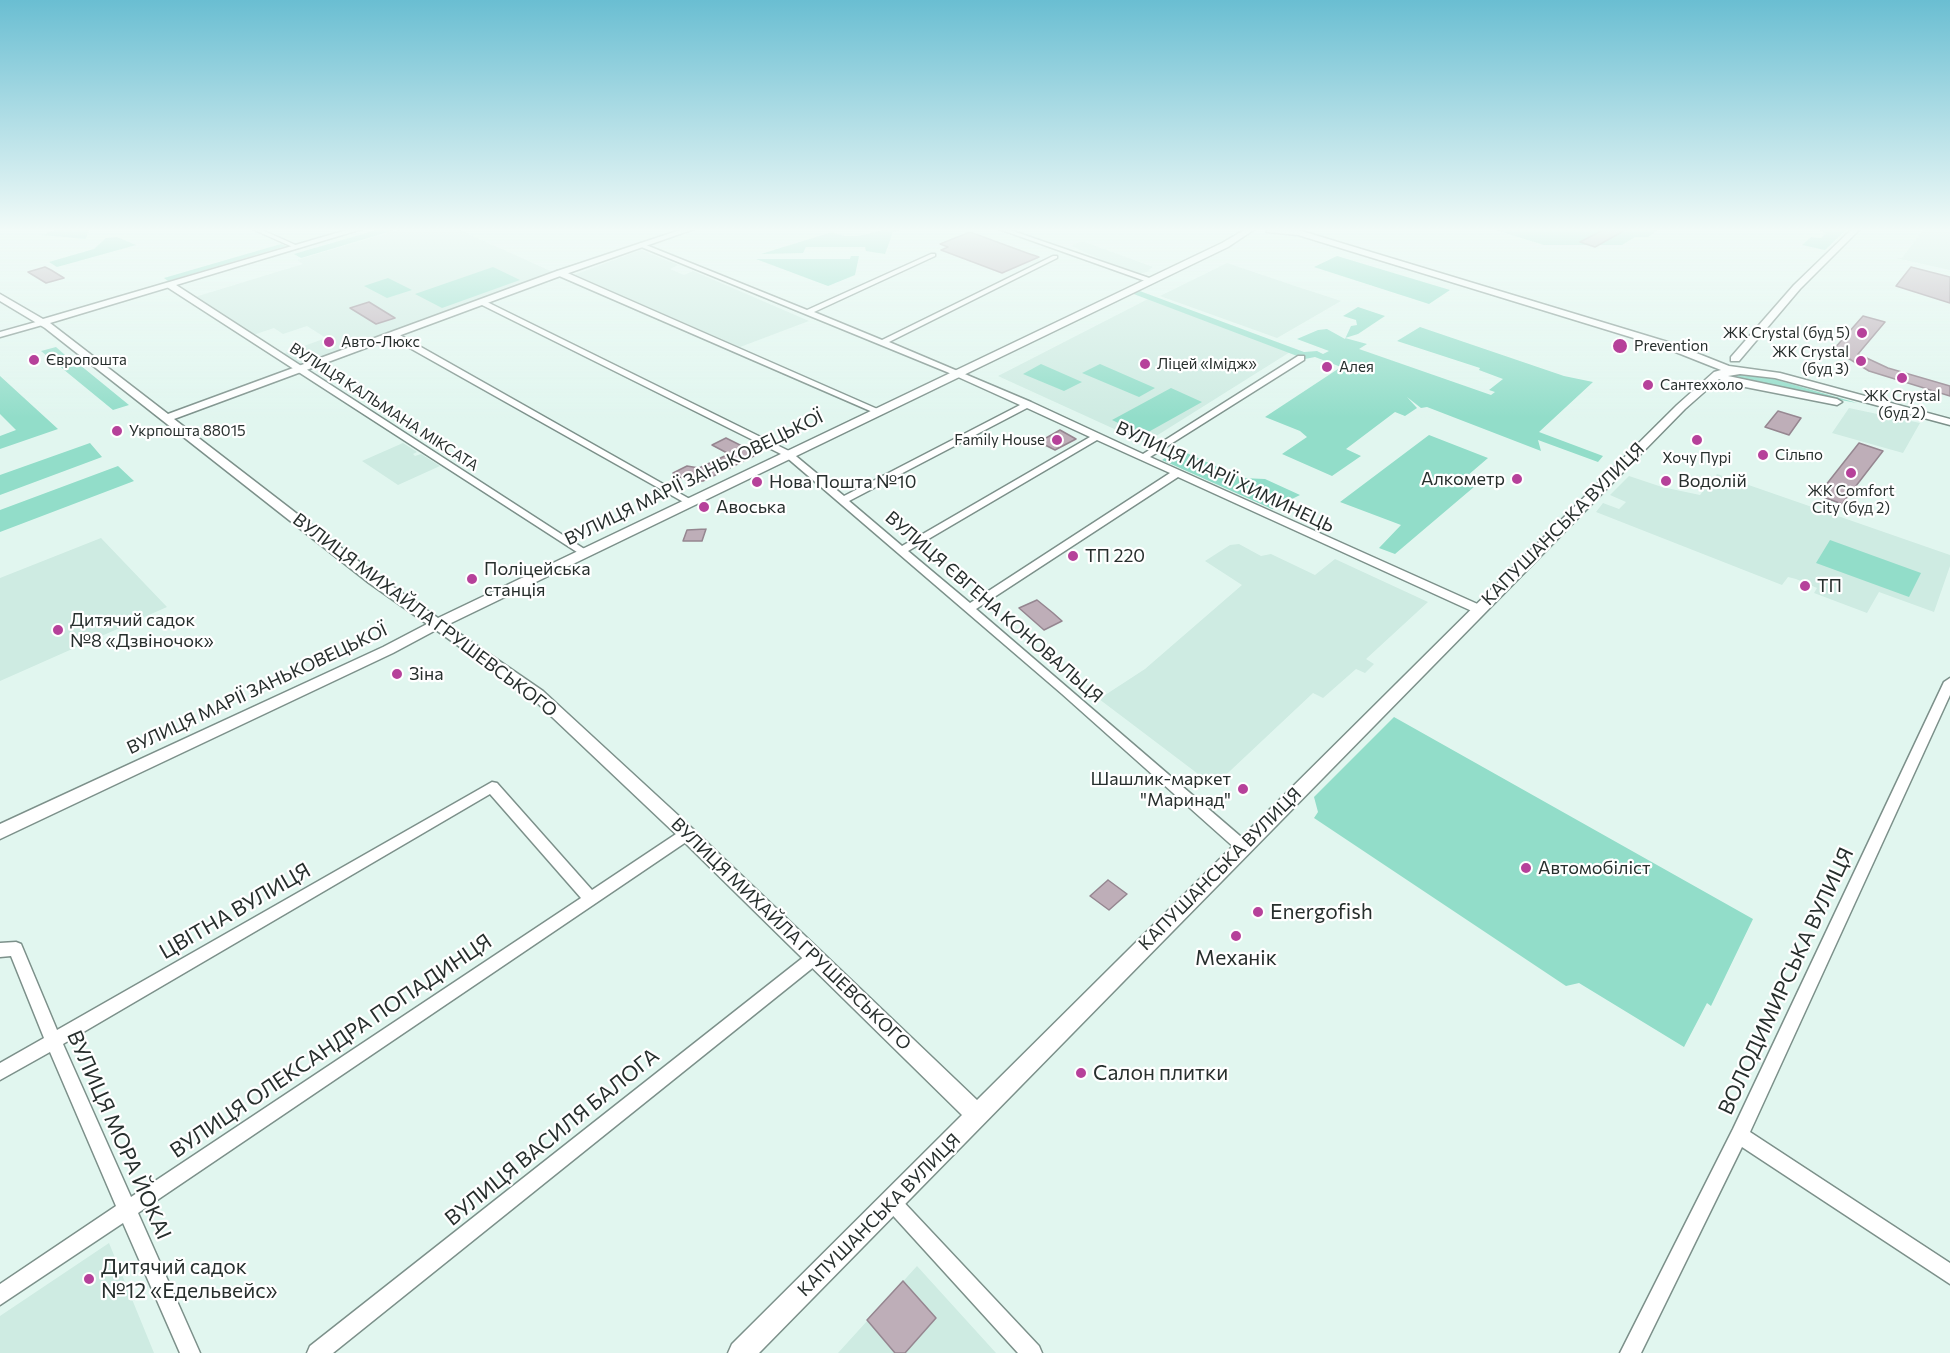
<!DOCTYPE html>
<meta charset="utf-8">
<style>
body{margin:0}
canvas{display:block;background:#e1f6ef}
</style>
<canvas width="1950" height="1353"></canvas>
<script>
const context = document.querySelector('canvas').getContext('2d');
context.lineJoin = 'round';
function fillPath(path, color) {
  context.fillStyle = color;
  context.fill(path, 'evenodd');
}
function shape(rows) {
  const path = new Path2D();
  for (const r of rows) {
    path.moveTo(r[0], r[1]);
    for (let i = 2; i < r.length; i += 2) path.lineTo(r[i], r[i + 1]);
  }
  return path;
}
function trace(path, color, width, dash) {
  context.strokeStyle = color;
  context.lineWidth = width;
  context.lineCap = dash ? 'butt' : 'round';
  context.setLineDash(dash || []);
  context.stroke(path);
}
function write(font, color, halo, rows, align = 'center') {
  context.font = font + ' Commissioner,sans-serif';
  context.lineWidth = 4.5;
  context.setLineDash([]);
  context.textBaseline = 'middle';
  context.strokeStyle = halo;
  context.fillStyle = color;
  for (const [text, x, y, turn = 0] of rows) {
    context.save();
    context.translate(x, y);
    context.rotate((+turn || 0) * Math.PI / 180);
    context.textAlign = isNaN(turn) ? turn : align;
    if (halo) context.strokeText(text, 0, 0);
    context.fillText(text, 0, 0);
    context.restore();
  }
}
fillPath(shape([
 [402,229,457,229,555,273,300,365,282,354,326,338,307,326,283,334,274,328,253,335,195,297,303,264,297,260],
 [1924,229,1950,229,1950,270,1896,258,1902,258],
 [1082,241,1153,267,1148,270,1150,271,1139,274,1097,261,1101,259,1071,246],
 [641,250,678,265,670,269,684,275,693,271,809,321,740,347,574,275],
 [1227,263,1295,286,1341,301,1277,338,1160,296],
 [1148,299,1290,352,1145,443,998,376],
 [1849,408,1920,423,1903,453,1832,433],
 [403,443,417,452,413,454,415,456,421,454,440,466,398,485,362,461],
 [1717,474,1950,555,1950,566,1934,612,1879,592,1867,613,1814,593,1817,588,1796,579,1788,577,1782,585,1596,512,1603,503,1619,509,1626,502,1610,495,1629,476,1662,487,1700,495],
 [101,538,167,607,0,681,0,578],
 [1239,544,1261,556,1271,554,1315,575,1335,559,1428,602,1366,659,1374,664,1365,673,1356,669,1323,698,1313,693,1214,786,1099,699,1145,669,1242,585,1205,561,1230,545],
 [109,1243,154,1353,0,1353,0,1316],
 [917,1266,996,1353,838,1353]
]), '#ceebe2');
fillPath(shape([
 [59,229,89,229,86,239,42,235],
 [380,229,398,229,301,258,294,254],
 [888,229,904,229,893,232,885,254,866,251,865,247,806,247,803,253,761,254,832,232,844,236,858,236],
 [1492,229,1659,229,1648,237,1635,237,1622,245,1544,245],
 [1817,229,1847,229,1825,250,1802,245,1811,237,1821,238,1826,233],
 [117,237,136,245,57,267,49,262,94,249,106,238],
 [281,244,286,246,168,281,164,278],
 [851,256,859,256,855,275,828,286,756,259,850,259],
 [1337,256,1450,290,1429,304,1314,267],
 [493,267,520,280,442,308,415,294],
 [388,278,412,290,387,298,364,286],
 [1137,290,1304,352,1317,351,1323,354,1329,351,1297,339,1318,330,1327,329,1345,339,1351,326,1357,325,1356,320,1343,316,1358,307,1385,316,1358,334,1345,338,1367,344,1359,349,1491,395,1495,392,1489,390,1503,379,1479,370,1480,368,1397,341,1420,327,1564,376,1593,382,1539,432,1603,456,1598,462,1538,440,1541,451,1427,407,1421,408,1407,397,1417,408,1405,416,1395,412,1346,449,1361,456,1332,476,1282,454,1307,437,1300,431,1265,417,1341,367,1315,357,1305,359,1131,293],
 [56,347,65,355,60,357,72,367,80,365,129,405,113,410,41,351],
 [1041,364,1082,382,1064,391,1023,374],
 [1100,364,1155,388,1139,397,1082,373],
 [1733,375,1760,375,1857,403,1738,381,1727,376],
 [0,376,58,429,0,449,0,436,16,430,0,414],
 [1171,388,1202,402,1143,435,1112,420],
 [1429,435,1488,458,1467,476,1481,481,1395,554,1379,548,1401,525,1340,502],
 [90,443,102,457,0,495,0,475],
 [1178,449,1242,478,1265,479,1300,495,1272,509,1162,460],
 [118,466,134,481,0,532,0,510],
 [1830,540,1921,573,1909,597,1816,563],
 [1394,717,1753,919,1711,1006,1707,1003,1684,1047,1579,983,1566,986,1314,818,1318,812,1314,797]
]), '#92ddc9');
const building = shape([
 [1605,229,1627,229,1595,247,1580,242,1605,229],
 [970,232,1027,253,1039,257,1002,273,941,250,948,247,940,244,970,232],
 [45,267,51,270,64,278,46,283,28,272,45,267],
 [1911,267,1950,277,1950,303,1896,286,1911,267],
 [369,302,395,318,376,324,350,308,369,302],
 [1863,316,1885,322,1858,354,1888,368,1950,386,1950,396,1869,371,1838,352,1834,349,1863,316],
 [1778,411,1801,418,1789,435,1765,427,1778,411],
 [1060,430,1076,439,1055,450,1039,442,1060,430],
 [726,438,758,454,703,481,690,482,673,473,687,466,699,468,729,454,712,445,726,438],
 [1859,443,1883,451,1842,504,1818,495,1859,443],
 [706,529,702,541,683,541,687,530,706,529],
 [1037,600,1053,613,1062,621,1044,630,1019,608,1037,600],
 [1108,880,1127,894,1109,910,1090,896,1108,880],
 [903,1281,936,1318,905,1353,895,1353,867,1320,903,1281]
]);
fillPath(building, '#beaeb8');
trace(building, '#958690', 1.5);
const minor = shape([
 [252,229,260,229,300,247,295,248,252,229],
 [999,229,1007,229,1155,280,1148,282,999,229],
 [641,243,807,310,931,254,935,254,935,256,814,312,882,340,1053,256,1057,256,1057,258,889,342,1031,402,1143,454,1298,356,1304,356,1304,360,1150,457,1482,606,1484,609,1482,612,1474,612,1178,477,976,609,1247,842,1249,846,1247,850,1242,852,1237,850,1062,694,785,456,478,303,485,301,791,452,844,496,1020,405,947,372,639,246,639,244,641,243],
 [1027,408,1090,437,902,546,849,501,1027,408],
 [1097,440,1170,473,970,603,908,551,1097,440],
 [557,271,563,271,882,411,875,413,557,275,557,271],
 [167,283,173,283,589,552,584,555,580,554,167,287,167,283],
 [43,320,46,320,46,324,0,337,0,332,43,320],
 [392,334,398,334,695,502,693,504,687,504,392,338,392,334],
 [1950,678,1950,695,1750,1132,1950,1263,1950,1284,1742,1147,1641,1353,1620,1353,1733,1129,1944,682,1950,678],
 [492,782,497,783,592,890,682,830,687,829,692,830,694,834,692,838,596,903,138,1213,200,1353,180,1353,123,1223,0,1305,0,1284,116,1206,50,1052,0,1080,0,1063,44,1038,11,956,0,957,0,943,16,942,21,944,57,1030,492,782],
 [490,794,581,898,131,1197,63,1044,490,794],
 [815,950,820,952,823,957,820,962,333,1353,307,1353,310,1346,810,952,815,950],
 [892,1193,898,1196,1039,1346,1042,1353,1018,1353,886,1208,883,1202,886,1196,892,1193]
]);
const tertiary = shape([
 [350,229,362,229,50,323,168,414,557,271,683,229,694,229,563,275,174,419,379,577,438,618,1222,243,1246,229,1255,229,1228,247,447,625,543,691,693,829,977,1100,1677,405,1714,372,1721,370,1663,347,1298,235,1267,232,1267,229,1295,229,1671,343,1729,366,1780,373,1950,419,1950,425,1775,378,1740,374,1728,376,1837,399,1842,402,1837,405,1730,384,1719,379,1685,409,759,1353,728,1353,732,1344,962,1115,681,839,533,699,436,630,393,653,0,839,0,824,383,647,427,624,369,583,45,328,0,301,0,294,43,319,350,229],
 [1852,229,1860,229,1800,289,1739,361,1731,361,1731,357,1794,285,1852,229]
]);
trace(minor, '#7c908a', 3);
trace(tertiary, '#7c908a', 3);
fillPath(minor, '#fff');
fillPath(tertiary, '#fff');
const sky = context.createLinearGradient(0, 0, 0, 418);
sky.addColorStop(0, '#6abed2');
sky.addColorStop(0.55, '#f2fbf8');
sky.addColorStop(1, '#f2fbf800');
context.fillStyle = sky;
context.fillRect(0, 0, 1950, 418);
for (const [x, y, r, color] of [
 [1862,333,6,"#b6419a"],
 [329,342,6,"#b6419a"],
 [1620,346,8,"#b6419a"],
 [34,360,6,"#b6419a"],
 [1861,361,6,"#b6419a"],
 [1145,364,6,"#b6419a"],
 [1327,367,6,"#b6419a"],
 [1902,378,6,"#b6419a"],
 [1648,385,6,"#b6419a"],
 [117,431,6,"#b6419a"],
 [1057,440,6,"#b6419a"],
 [1697,440,6,"#b6419a"],
 [1763,455,6,"#b6419a"],
 [1851,473,6,"#b6419a"],
 [1517,479,6,"#b6419a"],
 [1666,481,6,"#b6419a"],
 [757,482,6,"#b6419a"],
 [704,507,6,"#b6419a"],
 [1073,556,6,"#b6419a"],
 [472,579,6,"#b6419a"],
 [1805,586,6,"#b6419a"],
 [58,630,6,"#b6419a"],
 [397,674,6,"#b6419a"],
 [1243,789,6,"#b6419a"],
 [1526,868,6,"#b6419a"],
 [1258,912,6,"#b6419a"],
 [1236,936,6,"#b6419a"],
 [1081,1073,6,"#b6419a"],
 [89,1279,6,"#b6419a"]
]) {
  const dot = new Path2D();
  dot.arc(x, y, r, 0, 2 * Math.PI);
  context.fillStyle = color;
  context.fill(dot);
  trace(dot, '#fff', 2);
}
write('15px', '#272f2d', '#fff', [
 ["ЖК Crystal (буд 5)",1850,333,"right"],
 ["Авто-Люкс",341,342],
 ["Prevention",1634,346],
 ["ЖК Crystal",1849,352,"right"],
 ["(буд 3)",1849,369,"right"],
 ["Європошта",46,360],
 ["Ліцей «Імідж»",1157,364],
 ["Алея",1339,367],
 ["Сантеххоло",1660,385],
 ["ЖК Crystal",1902,396,"center"],
 ["(буд 2)",1902,413,"center"],
 ["Укрпошта 88015",129,431],
 ["Family House",1045,440,"right"],
 ["Сільпо",1775,455],
 ["Хочу Пурі",1697,458,"center"],
 ["ЖК Comfort",1851,491,"center"],
 ["City (буд 2)",1851,508,"center"]
], 'left');
write('15px', '#272f2d', '#fff', [
 ["ВУЛИЦЯ КАЛЬМАНА МІКСАТА",384,407,33]
]);
write('18px', '#272f2d', '#fff', [
 ["ВУЛИЦЯ МАРІЇ ХИМИНЕЦЬ",1225,477,25],
 ["ВУЛИЦЯ МАРІЇ ЗАНЬКОВЕЦЬКОЇ",694,478,-26],
 ["КАПУШАНСЬКА ВУЛИЦЯ",1563,524,-45],
 ["ВУЛИЦЯ ЄВГЕНА КОНОВАЛЬЦЯ",994,607,41],
 ["ВУЛИЦЯ МИХАЙЛА ГРУШЕВСЬКОГО",425,615,37],
 ["ВУЛИЦЯ МАРІЇ ЗАНЬКОВЕЦЬКОЇ",257,689,-25],
 ["КАПУШАНСЬКА ВУЛИЦЯ",1220,869,-45],
 ["ВУЛИЦЯ МИХАЙЛА ГРУШЕВСЬКОГО",791,934,44],
 ["КАПУШАНСЬКА ВУЛИЦЯ",879,1215,-45]
]);
write('18px', '#272f2d', '#fff', [
 ["Алкометр",1505,479,"right"],
 ["Водолій",1678,481],
 ["Нова Пошта №10",769,482],
 ["Авоська",716,507],
 ["ТП 220",1085,556],
 ["Поліцейська",484,569],
 ["станція",484,590],
 ["ТП",1817,586],
 ["Дитячий садок",70,620],
 ["№8 «Дзвіночок»",70,641],
 ["Зіна",409,674],
 ["Шашлик-маркет",1231,779,"right"],
 ["\"Маринад\"",1231,800,"right"],
 ["Автомобіліст",1538,868]
], 'left');
write('21px', '#272f2d', '#fff', [
 ["ЦВІТНА ВУЛИЦЯ",235,911,-30],
 ["ВОЛОДИМИРСЬКА ВУЛИЦЯ",1786,981,-65],
 ["ВУЛИЦЯ ОЛЕКСАНДРА ПОПАДИНЦЯ",331,1046,-34],
 ["ВУЛИЦЯ МОРА ЙОКАІ",119,1135,66],
 ["ВУЛИЦЯ ВАСИЛЯ БАЛОГА",552,1137,-39]
]);
write('21px', '#272f2d', '#fff', [
 ["Energofish",1270,912],
 ["Механік",1236,958,"center"],
 ["Салон плитки",1093,1073],
 ["Дитячий садок",101,1267],
 ["№12 «Едельвейс»",101,1291]
], 'left');
</script>
